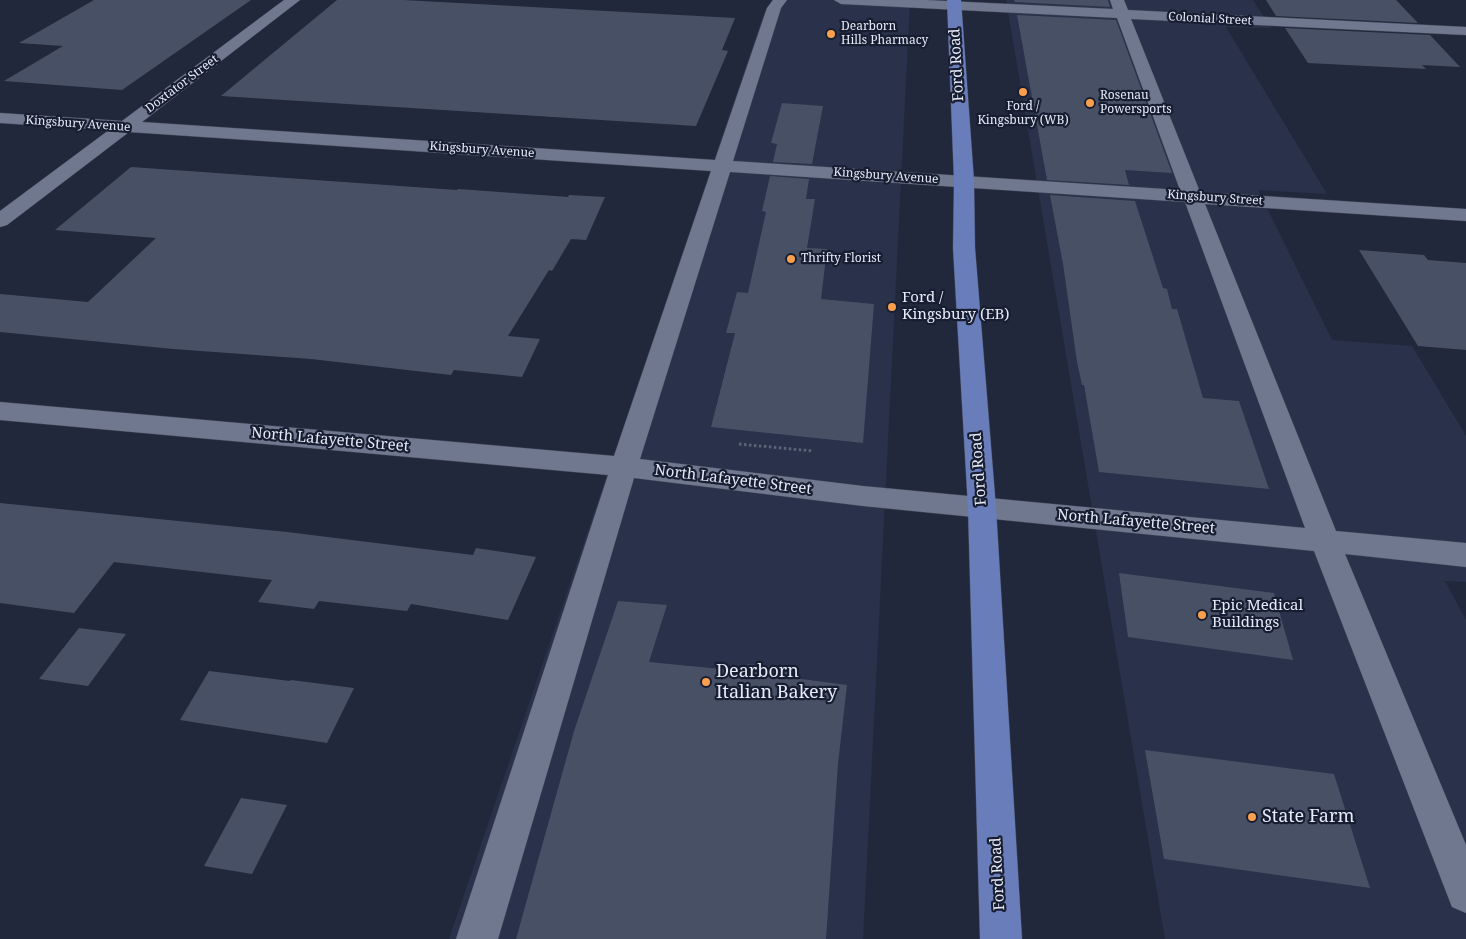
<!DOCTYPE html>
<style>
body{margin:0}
canvas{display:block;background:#21283c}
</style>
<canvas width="1466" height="939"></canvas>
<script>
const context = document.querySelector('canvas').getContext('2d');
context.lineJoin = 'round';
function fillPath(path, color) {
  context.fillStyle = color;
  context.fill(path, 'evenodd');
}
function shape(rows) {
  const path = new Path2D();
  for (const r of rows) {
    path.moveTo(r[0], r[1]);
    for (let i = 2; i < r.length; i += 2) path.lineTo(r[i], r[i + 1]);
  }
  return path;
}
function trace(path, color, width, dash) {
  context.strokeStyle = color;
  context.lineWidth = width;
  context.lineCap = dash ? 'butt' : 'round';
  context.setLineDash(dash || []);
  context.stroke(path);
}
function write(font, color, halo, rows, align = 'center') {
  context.font = font + ' "Noto Serif",serif';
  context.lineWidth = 4.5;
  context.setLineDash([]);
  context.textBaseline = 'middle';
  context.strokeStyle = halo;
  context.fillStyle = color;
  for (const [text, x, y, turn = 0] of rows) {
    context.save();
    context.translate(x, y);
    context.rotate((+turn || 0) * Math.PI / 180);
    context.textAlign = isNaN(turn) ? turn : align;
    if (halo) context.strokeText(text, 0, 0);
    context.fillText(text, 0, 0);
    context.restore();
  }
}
fillPath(shape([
 [772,0,910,0,863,939,449,939,763,16],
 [1006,0,1253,0,1271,28,1226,27,1327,194,1258,190,1332,340,1412,346,1466,436,1466,582,1445,581,1466,620,1466,939,1165,939]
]), '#29314b');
fillPath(shape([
 [94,0,251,0,122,90,4,81,63,46,19,43],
 [337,0,403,0,735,18,722,50,728,51,696,126,221,96],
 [1014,0,1108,0,1110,7,1015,2],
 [1266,0,1396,0,1418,23,1276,16],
 [1017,15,1116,20,1172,173,1125,170,1129,185,1047,180],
 [1285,28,1430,35,1460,67,1422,65,1426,69,1308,63],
 [782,103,823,106,812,164,773,162,777,144,771,143],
 [131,167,457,190,458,189,568,197,569,195,605,197,586,240,571,239,552,271,549,270,508,336,540,339,522,377,454,370,451,375,311,359,173,349,0,332,0,294,88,302,156,238,55,230],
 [770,176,809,179,806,199,815,199,807,248,827,249,821,299,874,304,863,443,711,427,735,333,726,333,737,292,748,293,766,212,762,211],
 [1050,195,1135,201,1163,288,1167,289,1172,309,1177,309,1203,398,1239,401,1269,489,1099,472,1084,385,1082,385,1077,362,1063,264],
 [1359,250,1424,255,1428,260,1466,263,1466,350,1418,346],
 [0,503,287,532,473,555,476,548,536,557,508,620,411,604,407,611,319,601,314,609,258,602,272,580,114,562,74,613,0,603],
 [1119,573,1274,593,1293,660,1128,637],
 [618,601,667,605,649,662,741,671,748,664,793,669,794,678,847,685,838,764,826,939,516,939,574,731],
 [79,628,126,634,88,686,39,679],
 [209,671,290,681,291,680,354,688,327,743,180,720],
 [1145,750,1334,774,1370,888,1164,859],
 [241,798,287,805,252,874,204,866]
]), '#485066');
const minor = shape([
 [284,0,300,0,142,122,715,160,767,8,773,0,787,0,781,8,733,161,1180,190,1117,18,841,4,834,0,926,0,1113,9,1110,0,1124,0,1128,10,1466,27,1466,35,1131,19,1200,192,1466,209,1466,221,1205,204,1336,531,1466,543,1466,567,1345,554,1466,845,1466,913,1452,907,1314,551,863,506,634,478,498,939,456,939,608,475,0,420,0,402,614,456,711,171,129,132,7,225,0,227,0,211,109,130,0,123,0,113,122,121,284,0],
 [730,172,1185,202,1305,528,863,486,640,459,730,172]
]);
const major = shape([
 [947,0,961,0,974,181,975,248,996,508,1022,939,980,939,968,508,953,248,954,181,947,0]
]);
trace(minor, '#3f4556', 1);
trace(major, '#3f4556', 1);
trace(shape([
 [739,444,813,451]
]), '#5d6376', 3, [2.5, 2.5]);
fillPath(minor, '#707890');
fillPath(major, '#6a7dbb');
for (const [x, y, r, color] of [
 [831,34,5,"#fa9f4e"],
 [1023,92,5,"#fa9f4e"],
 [1090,103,5,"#fa9f4e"],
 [791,259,5,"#fa9f4e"],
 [892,307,5,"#fa9f4e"],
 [1202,615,5,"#fa9f4e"],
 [706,682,5,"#fa9f4e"],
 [1252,817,5,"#fa9f4e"]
]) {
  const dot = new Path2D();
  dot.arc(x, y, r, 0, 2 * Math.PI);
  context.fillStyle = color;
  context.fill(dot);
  trace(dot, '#181e31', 2);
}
write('12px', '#e6ebf9', '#181e31', [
 ["Colonial Street",1210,19,3],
 ["Doxtator Street",182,84,-37],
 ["Kingsbury Avenue",78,124,4],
 ["Kingsbury Avenue",482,150,4],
 ["Kingsbury Avenue",886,176,4],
 ["Kingsbury Street",1215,198,4]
]);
write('12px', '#e6ebf9', '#181e31', [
 ["Dearborn",841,27],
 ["Hills Pharmacy",841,41],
 ["Rosenau",1100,96],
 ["Powersports",1100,110],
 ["Ford /",1023,107,"center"],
 ["Kingsbury (WB)",1023,121,"center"],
 ["Thrifty Florist",801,259]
], 'left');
write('15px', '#e6ebf9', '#181e31', [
 ["Ford Road",957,65,-93],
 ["North Lafayette Street",330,440,5],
 ["Ford Road",979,469,-94],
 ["North Lafayette Street",733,480,7],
 ["North Lafayette Street",1136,522,5],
 ["Ford Road",998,874,-93]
]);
write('15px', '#e6ebf9', '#181e31', [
 ["Ford /",902,298],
 ["Kingsbury (EB)",902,315],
 ["Epic Medical",1212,606],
 ["Buildings",1212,623]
], 'left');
write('18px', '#e6ebf9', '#181e31', [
 ["Dearborn",716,672],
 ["Italian Bakery",716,693],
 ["State Farm",1262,817]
], 'left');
</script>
